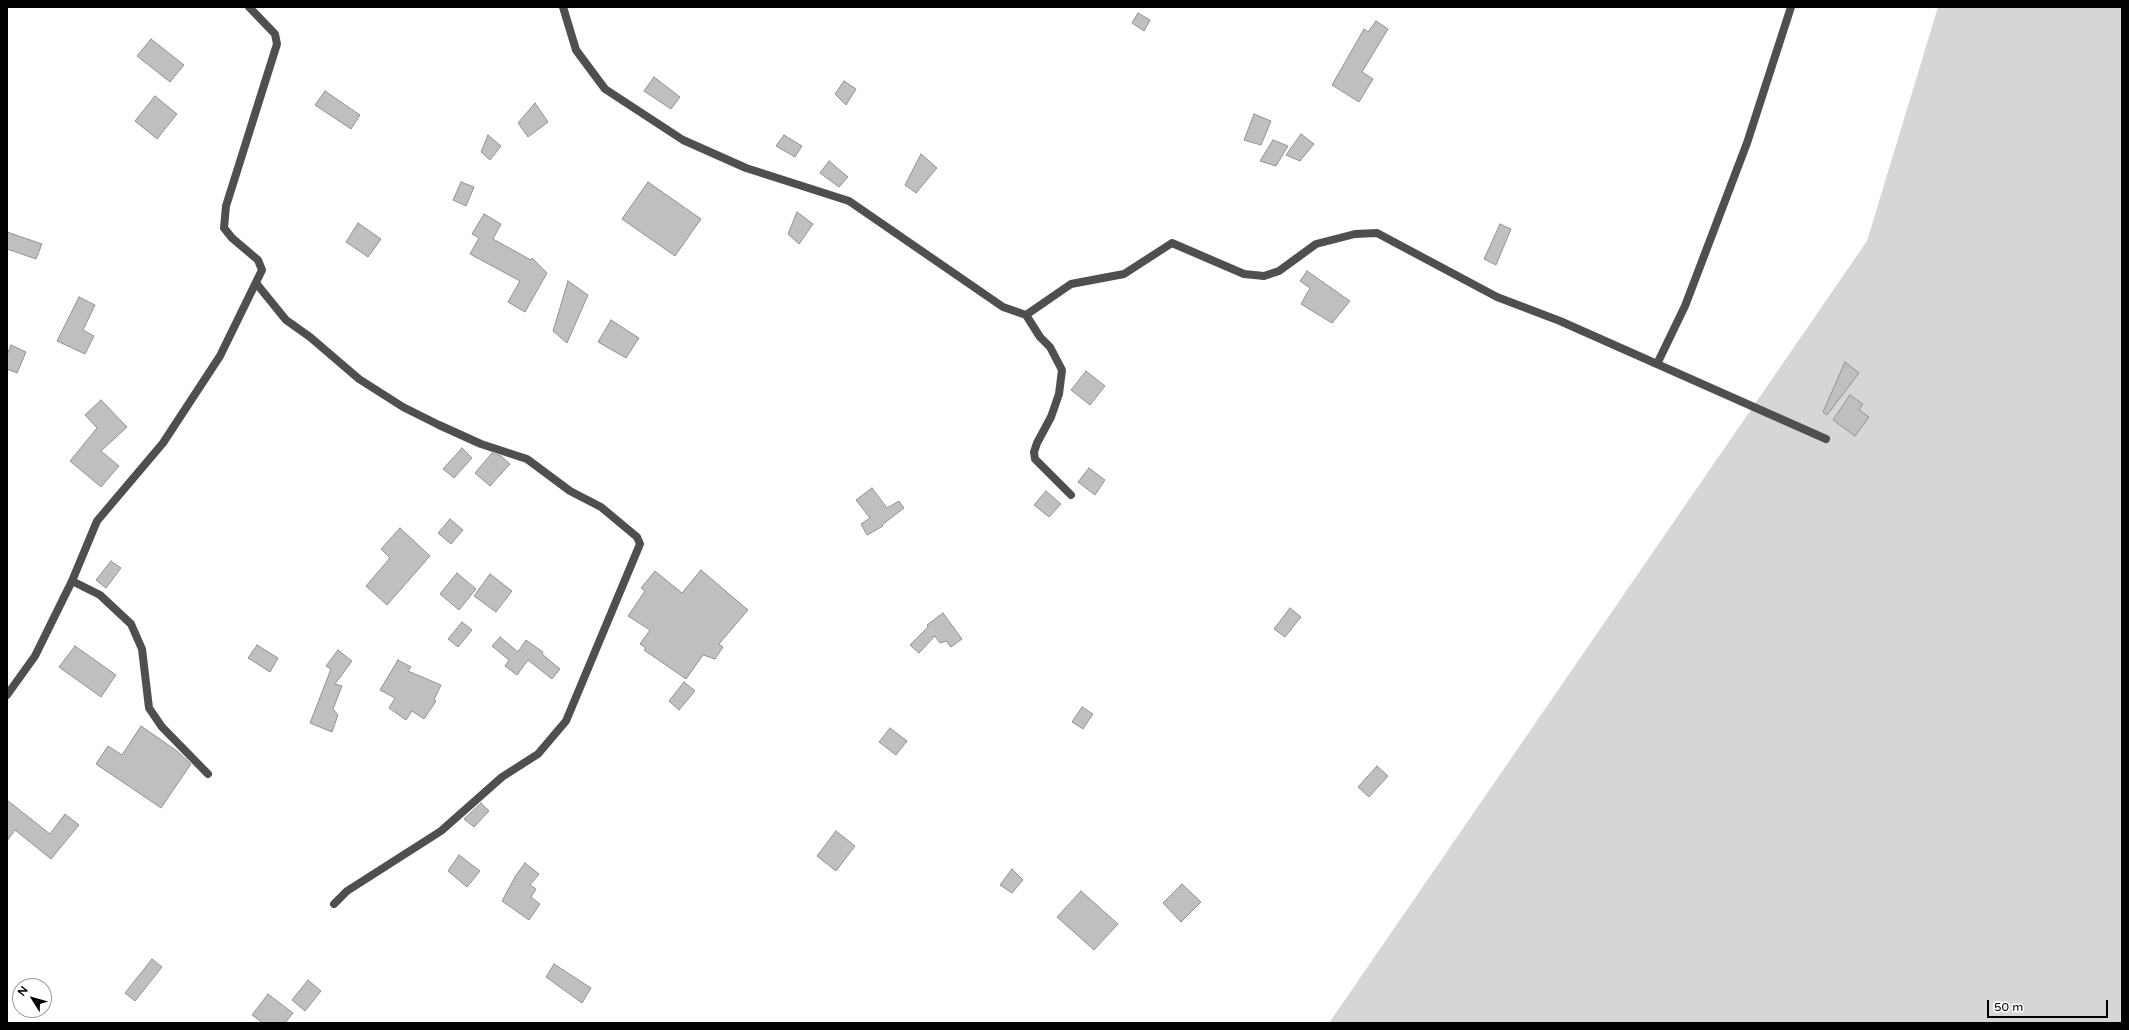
<!DOCTYPE html>
<style>
body{margin:0}
#map{position:relative;width:2129px;height:1030px;overflow:hidden;background:#fff;font-family:"Varela Round",sans-serif}
canvas{display:block}
.frame{position:absolute;inset:0;border:8px solid #000;pointer-events:none}
.north{position:absolute;left:12px;top:978px;width:40px;height:40px;box-sizing:border-box;background:#fff;border:1px solid #999;border-radius:50%;rotate:307deg;font-size:11px;font-weight:700;line-height:16px;text-align:center;color:#000}
.north::after{content:'';display:block;margin:auto;width:14px;height:18px;background:#000;clip-path:polygon(50% 0,100% 100%,50% 72%,0 100%)}
.scale{position:absolute;left:1987px;top:1000px;width:121px;height:18px;box-sizing:border-box;border:2px solid #000;border-top:0;padding-left:5px;font-size:12px;line-height:14px;white-space:nowrap;color:#000;-webkit-text-stroke:3px #fff;paint-order:stroke}
</style>
<div id="map">
<canvas width="2129" height="1030"></canvas>
<div class="frame"></div>
<div class="north">N</div>
<div class="scale">50 m</div>
</div>
<script>
const context = document.querySelector('canvas').getContext('2d');
context.lineJoin = 'round';
function fillPath(path, color) {
  context.fillStyle = color;
  context.fill(path, 'evenodd');
}
function shape(rows) {
  const path = new Path2D();
  for (const r of rows) {
    path.moveTo(r[0], r[1]);
    for (let i = 2; i < r.length; i += 2) path.lineTo(r[i], r[i + 1]);
  }
  return path;
}
function trace(path, color, width, dash) {
  context.strokeStyle = color;
  context.lineWidth = width;
  context.lineCap = dash ? 'butt' : 'round';
  context.setLineDash(dash || []);
  context.stroke(path);
}
fillPath(shape([
 [1938,7,2122,7,2122,1023,1329,1023,1867,241]
]), '#d6d6d6');
const building = shape([
 [1138,13,1150,20,1144,31,1132,23,1138,13],
 [1376,21,1388,29,1362,72,1373,79,1359,102,1332,85,1364,29,1368,32,1376,21],
 [151,39,184,65,170,82,137,56,151,39],
 [654,77,680,97,671,109,644,91,654,77],
 [844,81,856,89,846,105,835,94,844,81],
 [325,91,360,115,351,129,315,105,325,91],
 [155,96,177,114,157,139,135,121,155,96],
 [535,103,548,122,528,137,518,123,535,103],
 [1254,114,1271,121,1261,145,1244,140,1254,114],
 [1301,134,1314,144,1300,161,1286,155,1301,134],
 [488,135,501,146,490,160,481,152,488,135],
 [784,135,802,146,795,157,776,146,784,135],
 [1273,140,1288,146,1276,166,1260,161,1273,140],
 [921,154,937,168,916,193,905,185,921,154],
 [829,161,848,177,839,187,820,173,829,161],
 [461,182,474,187,466,206,453,200,461,182],
 [648,182,701,219,675,256,622,219,648,182],
 [797,212,813,224,799,244,788,234,797,212],
 [484,214,501,224,493,239,531,260,532,258,547,273,525,312,508,302,520,281,470,254,479,238,472,234,484,214],
 [358,223,381,239,368,257,346,242,358,223],
 [1500,224,1511,229,1496,265,1484,259,1500,224],
 [7,232,42,244,36,259,7,249,7,232],
 [1307,271,1350,301,1332,323,1301,304,1310,288,1300,281,1307,271],
 [568,281,588,295,567,343,553,331,568,281],
 [79,297,95,305,83,330,94,336,85,354,57,341,79,297],
 [611,320,639,338,626,358,598,342,611,320],
 [11,345,26,352,17,373,7,369,7,355,11,345],
 [1845,362,1859,373,1827,415,1823,412,1845,362],
 [1086,371,1105,386,1090,405,1071,390,1086,371],
 [1850,395,1863,404,1859,410,1869,417,1855,436,1833,420,1850,395],
 [101,400,127,427,101,451,119,466,101,487,70,461,97,428,85,415,101,400],
 [462,448,472,458,454,478,443,469,462,448],
 [492,453,501,456,510,464,490,486,475,473,492,453],
 [1089,468,1105,480,1095,495,1078,482,1089,468],
 [872,488,887,508,899,501,904,508,882,525,883,526,867,535,861,524,870,518,856,500,872,488],
 [1046,491,1061,504,1049,517,1034,505,1046,491],
 [450,519,463,530,451,544,438,533,450,519],
 [400,528,430,556,387,605,366,586,390,558,381,549,400,528],
 [111,561,121,568,106,588,96,580,111,561],
 [701,570,748,610,719,644,723,647,715,659,703,655,686,679,644,650,646,648,640,644,650,630,628,616,645,591,641,588,655,571,682,593,701,570],
 [457,573,476,589,459,610,440,594,457,573],
 [490,574,512,591,496,612,474,596,490,574],
 [1290,608,1301,617,1285,637,1274,629,1290,608],
 [943,613,962,639,951,647,946,641,940,643,935,636,919,653,910,645,928,627,927,625,943,613],
 [462,622,472,630,458,647,448,639,462,622],
 [500,637,518,652,526,640,543,652,542,654,560,669,552,679,528,660,517,675,505,666,509,660,492,646,500,637],
 [257,645,278,658,270,672,248,658,257,645],
 [75,646,116,675,101,697,59,667,75,646],
 [338,650,352,661,335,684,342,686,333,709,338,715,332,732,310,723,331,669,326,666,338,650],
 [398,660,411,667,408,671,441,685,434,700,436,701,424,719,412,711,406,720,389,708,395,698,380,690,398,660],
 [684,682,695,691,679,710,669,701,684,682],
 [1082,707,1093,714,1083,729,1072,722,1082,707],
 [141,726,177,751,191,764,161,808,96,764,108,746,122,755,141,726],
 [890,728,907,741,896,755,879,742,890,728],
 [1377,766,1388,776,1369,797,1358,787,1377,766],
 [7,800,50,834,65,814,79,825,51,859,15,830,7,841,7,800],
 [481,803,489,811,474,827,464,819,481,803],
 [836,831,855,846,836,871,817,856,836,831],
 [459,855,480,871,467,887,448,871,459,855],
 [525,863,539,874,530,885,536,889,531,897,540,904,529,920,502,901,516,875,525,863],
 [1012,869,1023,880,1012,893,1000,885,1012,869],
 [1182,884,1201,902,1181,922,1163,903,1182,884],
 [1081,891,1118,924,1094,950,1057,917,1081,891],
 [152,959,162,967,135,1001,125,993,152,959],
 [554,964,591,988,582,1003,546,977,554,964],
 [308,980,321,991,305,1011,292,1000,308,980],
 [268,994,293,1013,285,1023,263,1023,252,1015,268,994]
]);
fillPath(building, '#bfbfbf');
trace(building, '#939393', 1);
trace(shape([
 [563,7,576,50,605,89,683,140,746,168,849,201,1003,307,1026,315,1071,284,1124,274,1172,243,1244,274,1264,276,1279,271,1316,244,1355,234,1377,233,1497,297,1560,321,1826,439],
 [256,283,286,320,310,337,359,379,403,407,439,425,481,444,527,459,570,491,601,507,637,537,640,544,566,721,538,754,502,777,441,831,347,891,334,904],
 [1026,315,1040,337,1050,347,1062,370,1059,394,1051,417,1037,443,1034,452,1035,459,1071,495],
 [1657,364,1685,306,1747,143,1791,7],
 [72,581,100,595,131,624,142,649,149,708,162,727,208,774],
 [7,695,35,656,72,581,97,521,163,443,220,356,262,270,258,260,232,238,224,228,226,206,277,44,275,34,249,7]
]), '#4f4f4f', 8);
</script>
